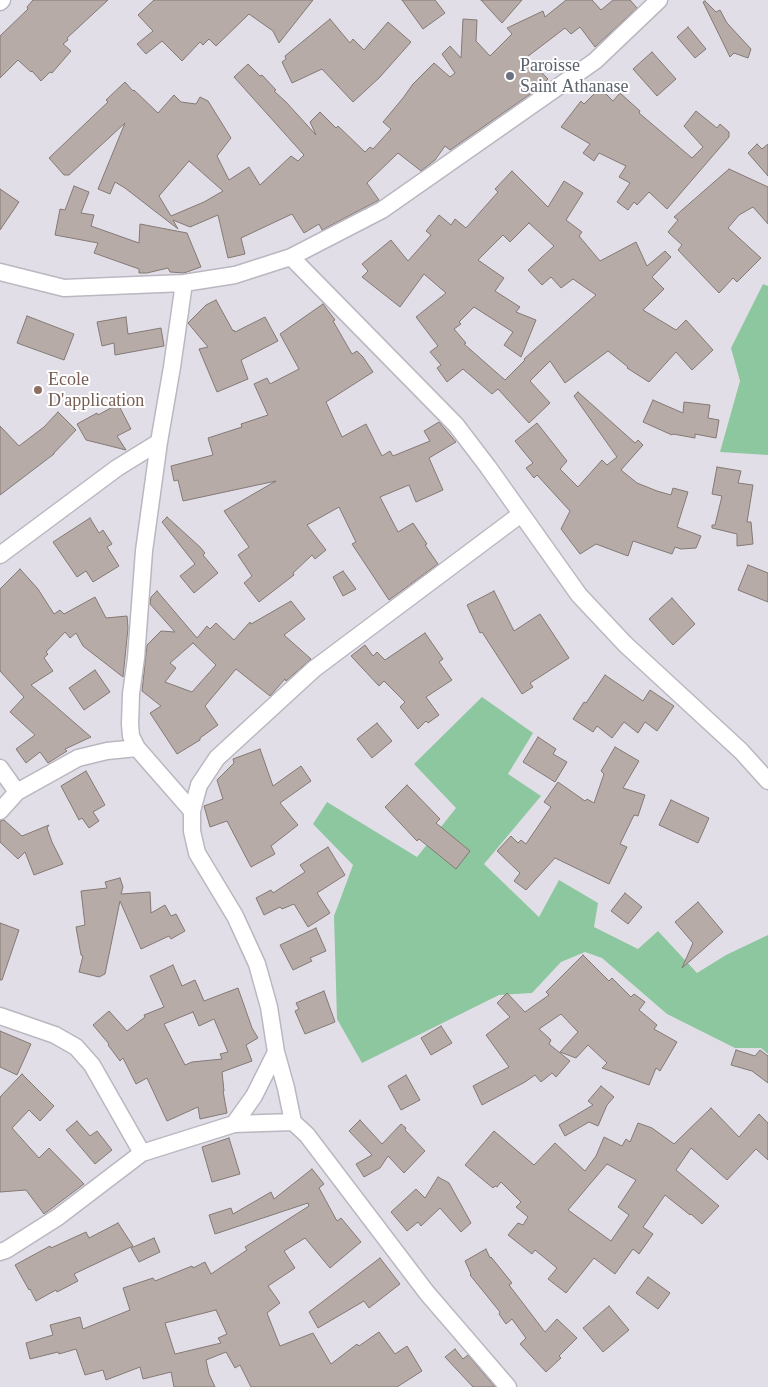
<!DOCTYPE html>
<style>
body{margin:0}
canvas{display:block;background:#e2dee8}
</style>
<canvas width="768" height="1387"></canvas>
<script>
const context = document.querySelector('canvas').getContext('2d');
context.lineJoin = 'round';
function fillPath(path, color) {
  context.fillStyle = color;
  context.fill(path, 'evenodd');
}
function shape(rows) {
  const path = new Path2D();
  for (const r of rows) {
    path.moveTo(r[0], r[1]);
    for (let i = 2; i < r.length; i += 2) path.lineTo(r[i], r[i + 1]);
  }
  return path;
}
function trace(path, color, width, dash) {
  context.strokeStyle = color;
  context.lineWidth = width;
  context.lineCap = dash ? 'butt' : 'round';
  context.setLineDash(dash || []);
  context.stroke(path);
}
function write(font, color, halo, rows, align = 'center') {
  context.font = font + ' Georgia,serif';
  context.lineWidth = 4;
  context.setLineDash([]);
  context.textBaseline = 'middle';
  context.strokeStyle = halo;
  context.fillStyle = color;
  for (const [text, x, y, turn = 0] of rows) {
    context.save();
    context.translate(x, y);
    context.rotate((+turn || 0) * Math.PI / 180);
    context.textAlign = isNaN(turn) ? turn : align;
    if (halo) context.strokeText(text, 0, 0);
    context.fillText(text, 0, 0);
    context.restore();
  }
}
fillPath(shape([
 [763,284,768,286,768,455,720,452,740,381,731,348],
 [482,697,533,733,508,774,541,796,484,864,539,917,559,880,598,903,594,927,638,949,658,931,697,973,726,955,768,935,768,1054,761,1048,735,1048,667,1014,602,958,585,952,561,962,532,993,499,995,362,1063,337,1019,334,916,353,865,313,824,327,802,417,857,456,808,414,764]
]), '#8dc79f');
const building = shape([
 [33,0,108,0,67,38,68,40,63,44,71,51,52,73,50,72,41,81,32,71,31,72,18,60,0,78,0,36,28,9,27,7,33,0],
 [154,0,313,0,279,43,273,31,249,14,216,46,209,39,203,45,200,42,182,61,162,41,146,54,137,44,153,31,138,15,154,0],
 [402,0,435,0,445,13,423,29,402,0],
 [481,0,522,0,502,23,481,0],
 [566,0,592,0,601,10,613,0,630,0,637,8,595,47,580,27,571,34,565,28,527,57,548,79,539,88,450,150,445,146,435,160,421,171,398,153,367,183,379,200,377,201,322,230,319,224,304,233,292,214,241,238,245,254,228,258,218,215,190,227,173,220,178,229,125,188,115,182,110,194,98,189,125,123,69,175,64,175,49,158,108,102,106,100,125,82,133,91,134,90,158,113,174,95,181,102,196,104,200,97,208,101,231,138,217,156,229,180,249,167,260,185,291,156,298,161,304,155,234,77,248,64,260,76,262,75,276,90,274,91,286,102,316,135,310,122,320,112,336,128,338,126,365,152,370,147,373,149,391,129,383,122,403,98,413,84,434,63,450,77,455,73,442,54,450,46,461,58,463,19,477,20,476,41,490,56,512,34,507,28,543,11,545,17,566,0],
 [189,161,223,191,204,202,171,216,159,196,189,161],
 [705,1,716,12,720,10,727,23,751,49,748,58,734,53,730,57,703,2,705,1],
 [330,19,350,43,353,39,364,50,388,22,411,42,379,78,353,102,322,69,292,83,282,62,286,59,285,56,330,19],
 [688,27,706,49,695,58,677,37,688,27],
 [652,52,676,79,657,96,633,69,652,52],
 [600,88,613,101,620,93,640,111,639,113,692,158,703,147,684,126,696,111,717,128,720,124,729,132,729,137,667,209,649,192,637,205,634,202,628,210,617,202,630,183,619,177,626,166,599,153,594,161,583,153,590,144,561,127,581,101,584,104,600,88],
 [757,144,762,149,768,144,768,176,748,153,757,144],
 [729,169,768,187,768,224,753,207,739,215,728,228,761,258,737,282,733,278,719,293,678,250,682,245,668,232,678,220,674,217,729,169],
 [512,171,548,207,564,181,583,193,566,220,582,232,579,236,600,261,636,242,647,266,665,251,671,257,652,277,664,289,643,310,676,330,686,320,713,350,692,370,676,352,649,382,627,368,628,367,608,351,565,383,550,361,530,381,550,403,529,423,498,389,492,394,463,369,447,382,437,368,441,365,430,352,438,346,416,317,446,293,424,274,400,307,362,277,368,271,362,264,391,240,408,261,431,235,426,231,439,215,451,225,455,219,466,228,498,192,495,189,512,171],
 [529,223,554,246,528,270,542,285,551,277,561,288,573,279,596,295,524,359,525,360,505,380,464,344,466,343,454,329,461,324,459,322,474,307,513,332,504,345,521,357,536,320,516,312,520,307,495,291,504,278,478,260,503,235,510,242,529,223],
 [74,186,89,192,81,213,94,215,91,226,139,243,140,224,187,233,201,267,184,273,170,272,168,268,147,273,139,273,139,269,94,253,98,243,55,235,60,209,65,210,74,186],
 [0,189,19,202,0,230,0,189],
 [216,300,233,331,234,330,235,332,265,317,278,341,241,360,248,379,217,392,199,349,208,347,188,323,206,305,216,300],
 [323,304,335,320,333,321,352,354,357,351,363,357,373,372,326,402,342,437,366,424,382,456,390,451,393,456,430,441,424,431,439,422,456,442,429,458,443,490,416,502,409,485,380,497,398,532,413,523,427,544,425,545,438,564,389,600,352,544,356,542,339,507,307,525,326,550,315,559,312,555,293,573,294,575,259,602,244,583,252,576,238,555,249,547,224,511,276,481,183,501,178,480,174,481,171,466,213,455,208,438,242,427,241,424,268,415,254,384,267,378,270,384,299,369,280,334,323,304],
 [27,316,74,334,64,360,17,343,27,316],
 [126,317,128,334,161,328,164,346,115,355,114,343,102,346,97,322,126,317],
 [578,392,635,443,638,440,643,445,621,470,637,483,657,491,671,495,673,488,688,492,677,527,701,536,696,548,681,549,675,547,672,554,633,541,628,556,596,544,580,554,561,529,570,511,537,475,534,478,526,468,533,463,515,441,537,423,567,461,560,469,578,487,602,460,607,465,617,457,574,396,578,392],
 [653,400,683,413,684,402,710,405,708,418,719,420,716,438,695,434,695,438,673,434,672,435,643,422,653,400],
 [118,404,131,429,117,436,126,450,86,440,77,424,97,413,98,415,118,404],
 [58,412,76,430,54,453,54,454,0,495,0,426,19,446,44,427,58,412],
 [717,467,741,471,738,483,753,485,747,522,751,522,753,544,737,546,737,534,712,528,712,525,715,525,722,496,712,494,717,467],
 [167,517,200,547,205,553,203,555,218,573,194,593,180,576,195,564,162,522,167,517],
 [90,518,99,533,103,530,112,544,107,547,119,566,93,582,86,571,77,577,53,542,90,518],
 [748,565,768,573,768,602,738,590,748,565],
 [20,569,38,589,54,614,60,610,64,614,95,597,106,618,127,616,128,628,123,677,83,646,76,633,70,638,65,632,46,652,48,654,44,658,53,671,31,685,91,737,65,749,67,751,48,763,40,752,26,763,16,749,35,735,10,712,24,697,0,671,0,589,20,569],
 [343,571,356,589,343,596,333,577,343,571],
 [157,591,197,638,207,626,210,629,216,623,234,640,250,622,251,624,291,601,305,619,284,635,311,659,286,681,285,679,270,696,236,669,205,706,218,725,200,738,200,740,177,754,150,713,161,706,142,691,147,645,161,631,175,632,150,604,151,597,157,591],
 [193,643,216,665,192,692,165,682,176,668,170,663,193,643],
 [494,591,514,631,540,614,569,658,530,683,533,687,522,694,482,632,480,633,467,605,494,591],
 [672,598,695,624,673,645,649,619,672,598],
 [425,633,443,659,439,662,452,680,426,697,439,715,428,723,426,721,418,729,400,707,405,702,384,681,379,686,351,656,365,645,373,656,377,652,385,660,425,633],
 [95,670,110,692,84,710,69,688,95,670],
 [605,675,643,701,650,690,674,706,657,731,645,722,638,733,624,722,612,738,597,726,593,732,573,719,584,702,586,703,605,675],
 [377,723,392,741,372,758,357,739,377,723],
 [538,737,556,749,553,754,567,762,555,782,523,762,538,737],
 [615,747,639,761,623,788,645,795,638,816,634,815,620,844,627,847,609,884,555,858,526,890,514,881,520,873,497,851,511,836,518,843,521,840,526,844,551,807,544,802,558,782,585,801,587,799,594,803,604,774,601,771,615,747],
 [260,749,273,786,301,766,311,781,280,803,298,825,271,846,275,854,251,867,227,821,210,827,204,806,223,799,217,780,234,763,233,759,260,749],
 [86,771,105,805,93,812,99,821,89,828,82,818,79,820,61,786,86,771],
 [407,785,440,819,436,823,470,851,456,869,419,839,417,841,385,807,407,785],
 [671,800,709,818,698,843,659,825,671,800],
 [4,820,22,836,49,825,47,828,52,842,63,864,34,875,25,852,18,859,0,842,0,821,4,820],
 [328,847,345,875,317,893,330,913,308,927,294,904,282,909,280,907,264,915,256,898,271,890,273,893,305,872,300,865,328,847],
 [120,878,123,887,121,894,150,892,151,913,165,905,171,916,176,914,185,931,171,939,169,936,141,949,120,901,105,974,99,977,79,972,83,956,81,955,76,927,85,925,81,891,107,888,105,882,120,878],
 [625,893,642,907,628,924,611,911,625,893],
 [698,902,723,932,682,968,693,943,675,922,698,902],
 [0,923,19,930,2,980,0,980,0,923],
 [316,928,326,951,310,958,312,961,293,970,280,945,316,928],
 [583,955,609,981,612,978,631,997,634,994,645,1002,639,1010,657,1025,654,1029,677,1042,660,1071,656,1068,649,1085,602,1068,607,1063,588,1045,576,1058,560,1052,578,1032,561,1014,539,1029,551,1040,549,1044,570,1061,556,1077,552,1073,541,1082,535,1075,525,1082,482,1105,473,1086,509,1067,486,1035,510,1017,497,1003,507,993,525,1012,549,995,546,992,583,955],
 [173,965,182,986,195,980,204,1001,238,988,252,1028,258,1038,246,1045,252,1061,222,1072,224,1091,223,1091,227,1113,200,1119,198,1107,167,1121,147,1078,136,1084,123,1058,120,1061,108,1045,109,1044,93,1025,109,1011,127,1031,145,1017,144,1015,164,1007,150,976,173,965],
 [193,1012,199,1026,214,1019,228,1052,220,1054,222,1059,192,1062,185,1065,164,1024,193,1012],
 [324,991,335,1022,305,1034,295,1011,299,1009,296,1003,324,991],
 [441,1026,452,1043,431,1055,421,1038,441,1026],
 [0,1031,31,1044,17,1075,0,1067,0,1031],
 [736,1050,755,1056,760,1050,768,1056,768,1083,752,1071,731,1065,736,1050],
 [22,1074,54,1106,40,1121,29,1110,12,1128,39,1158,49,1148,84,1184,44,1214,26,1190,0,1192,0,1097,22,1074],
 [406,1075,420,1100,401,1110,388,1086,406,1075],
 [601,1086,614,1097,607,1105,598,1126,589,1122,565,1136,559,1125,593,1105,588,1101,601,1086],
 [711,1108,739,1137,759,1114,768,1123,768,1160,756,1149,727,1180,691,1148,676,1170,719,1206,702,1224,691,1214,690,1215,665,1195,643,1227,653,1234,639,1254,633,1249,615,1274,594,1258,566,1293,548,1279,557,1268,535,1250,532,1254,508,1235,518,1223,523,1225,528,1217,516,1207,521,1202,501,1182,497,1187,495,1186,493,1188,465,1165,494,1131,534,1165,555,1143,585,1171,596,1156,604,1137,622,1146,626,1139,630,1142,638,1123,652,1128,674,1144,711,1108],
 [607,1164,636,1180,618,1207,629,1215,611,1241,568,1210,607,1164],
 [360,1120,382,1144,401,1124,406,1128,405,1130,425,1151,404,1173,388,1156,380,1168,364,1177,356,1164,372,1155,349,1131,360,1120],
 [77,1121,90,1136,97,1131,112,1150,95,1164,66,1130,77,1121],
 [229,1138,240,1174,212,1182,202,1147,229,1138],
 [312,1169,324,1184,319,1188,337,1221,341,1218,361,1242,330,1268,305,1238,284,1251,295,1268,268,1286,280,1303,267,1313,280,1346,313,1333,331,1364,357,1344,359,1346,379,1332,395,1354,407,1346,422,1371,397,1387,251,1387,240,1365,235,1368,226,1352,206,1360,209,1374,215,1387,174,1387,171,1372,143,1379,140,1367,106,1380,103,1370,85,1375,76,1349,59,1354,58,1352,30,1359,26,1343,53,1335,50,1325,80,1317,83,1329,130,1310,123,1288,153,1278,155,1281,192,1266,193,1268,205,1262,211,1274,247,1250,245,1247,309,1206,308,1203,215,1234,209,1215,231,1208,233,1214,271,1192,274,1199,312,1169],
 [216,1310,227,1334,218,1338,221,1343,175,1354,165,1323,216,1310],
 [438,1177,449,1183,471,1223,461,1232,440,1208,421,1226,418,1222,407,1231,391,1212,416,1189,425,1198,438,1177],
 [118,1223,133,1246,74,1274,78,1281,57,1292,56,1290,36,1301,30,1289,29,1290,15,1265,50,1246,51,1248,86,1232,89,1238,118,1223],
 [154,1238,160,1252,139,1262,131,1248,154,1238],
 [486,1249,490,1258,491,1257,512,1283,509,1285,545,1332,557,1319,577,1338,559,1356,561,1358,546,1372,520,1344,526,1338,512,1319,506,1324,499,1314,500,1312,470,1275,471,1274,465,1261,486,1249],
 [380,1258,400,1284,369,1308,364,1301,318,1328,309,1312,380,1258],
 [648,1277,670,1293,658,1309,636,1293,648,1277],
 [609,1306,629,1330,603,1352,583,1328,609,1306],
 [455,1349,463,1359,468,1355,495,1387,473,1387,445,1357,455,1349]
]);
fillPath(building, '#b6aba7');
trace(building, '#837975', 1);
const minor = shape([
 [0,2,2,0],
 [291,257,456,425,488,467,579,595,625,644,741,751,768,781],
 [0,272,64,288,184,283,235,275,291,257,382,210,595,61,659,0],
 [184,283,172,367,159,442,144,551,136,658,131,694,130,724,131,736,137,748,192,811],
 [0,555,117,468,159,442],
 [0,768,17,792],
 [0,811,17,792,78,758,107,751,137,748],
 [0,1016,55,1035,76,1047,92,1065,142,1153],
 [276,1052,286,1088,293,1122,307,1135,427,1293,508,1387],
 [234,1124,293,1122],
 [0,1252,6,1250,58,1217,142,1153,234,1124,254,1096,276,1052,269,1007,257,964,235,916,197,853,192,831,192,811,199,785,217,758,314,669,521,514]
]);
trace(minor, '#bbb7c0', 19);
trace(minor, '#fff', 16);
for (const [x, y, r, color] of [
 [510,76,5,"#6b7280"],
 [38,390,5,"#8d6e63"]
]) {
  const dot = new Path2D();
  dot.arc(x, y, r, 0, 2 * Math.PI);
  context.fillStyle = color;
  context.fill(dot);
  trace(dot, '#fff', 2);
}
write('18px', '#5b616d', '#fff', [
 ["Paroisse",520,66],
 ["Saint Athanase",520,87]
], 'left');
write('18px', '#785e54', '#fff', [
 ["Ecole",48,380],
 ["D'application",48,401]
], 'left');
</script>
